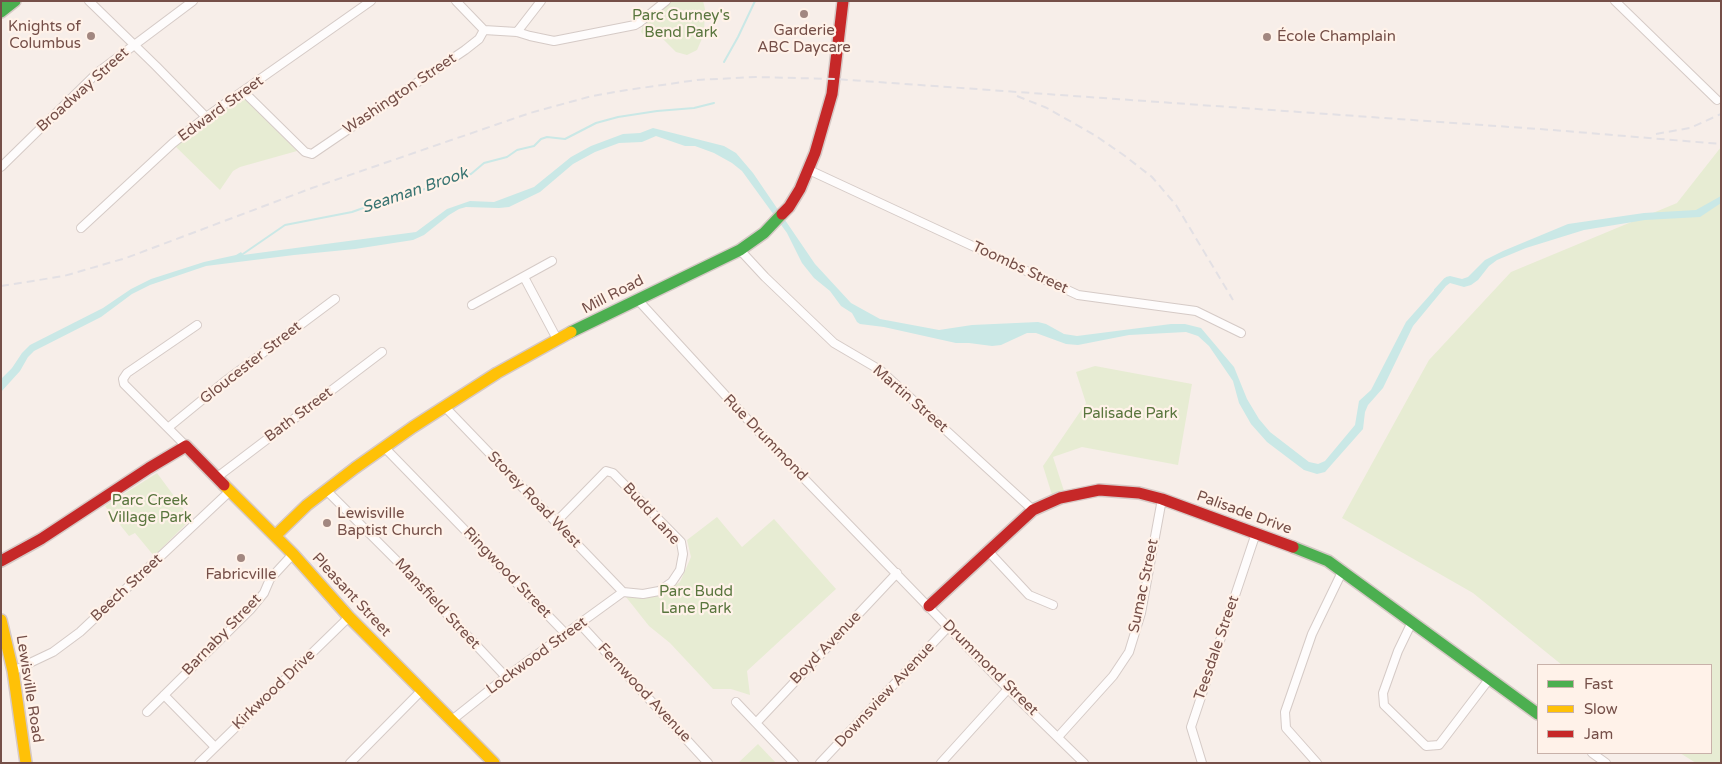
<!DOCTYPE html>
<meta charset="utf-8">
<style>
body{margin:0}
#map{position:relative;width:1722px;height:764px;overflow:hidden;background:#f7eee9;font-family:"Varela Round",sans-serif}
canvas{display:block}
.frame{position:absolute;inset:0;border:2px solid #754f48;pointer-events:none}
.legend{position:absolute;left:1537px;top:664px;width:175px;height:90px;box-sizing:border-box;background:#fff2e9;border:1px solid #c8b1a9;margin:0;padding:6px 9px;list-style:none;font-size:15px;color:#754f48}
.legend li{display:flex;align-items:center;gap:10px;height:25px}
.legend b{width:25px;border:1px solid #c8b1a9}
</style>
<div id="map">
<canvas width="1722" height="764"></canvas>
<div class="frame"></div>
<ul class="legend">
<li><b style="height:6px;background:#4caf50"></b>Fast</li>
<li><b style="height:6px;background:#ffc107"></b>Slow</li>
<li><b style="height:6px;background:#c62828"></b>Jam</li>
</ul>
</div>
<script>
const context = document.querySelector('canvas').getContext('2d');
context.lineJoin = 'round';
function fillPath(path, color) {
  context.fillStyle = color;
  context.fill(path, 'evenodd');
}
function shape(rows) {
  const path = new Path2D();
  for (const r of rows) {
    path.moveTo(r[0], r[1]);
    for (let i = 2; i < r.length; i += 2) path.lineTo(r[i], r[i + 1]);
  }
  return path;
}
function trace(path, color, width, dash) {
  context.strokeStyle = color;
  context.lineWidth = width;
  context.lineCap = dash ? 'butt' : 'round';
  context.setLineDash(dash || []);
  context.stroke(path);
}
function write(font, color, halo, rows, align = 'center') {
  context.font = font + ' "Varela Round",sans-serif';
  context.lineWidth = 4.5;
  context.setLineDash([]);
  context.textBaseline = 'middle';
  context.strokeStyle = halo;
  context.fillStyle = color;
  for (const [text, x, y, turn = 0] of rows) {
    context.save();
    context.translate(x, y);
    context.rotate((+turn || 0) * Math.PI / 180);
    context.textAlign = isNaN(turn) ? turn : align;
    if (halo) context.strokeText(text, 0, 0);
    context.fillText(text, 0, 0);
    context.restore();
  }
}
fillPath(shape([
 [671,1,703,1,705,9,704,34,697,50,687,55,676,52,663,39,656,35,650,37,645,36,641,32,643,25],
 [240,99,246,100,297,151,240,167,233,171,220,190,175,146,200,126],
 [1721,147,1721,763,1696,763,1680,753,1711,753,1711,665,1562,665,1473,593,1342,518,1429,360,1511,272,1677,203],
 [1095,366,1192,384,1178,465,1082,447,1053,457,1065,494,1053,498,1043,466,1086,403,1076,372],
 [157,473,191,519,154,556,135,533,129,536,105,506],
 [717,517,742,547,774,519,836,589,747,671,750,695,731,689,713,689,670,643,649,626,626,597,659,595,680,582,691,557,687,540],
 [758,744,776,763,738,763]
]), '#e7ecd3');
fillPath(shape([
 [653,128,724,146,736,153,753,173,815,264,851,303,880,319,939,330,972,325,1038,322,1046,324,1064,334,1077,336,1171,324,1185,324,1201,328,1234,367,1247,399,1259,419,1270,432,1309,462,1318,464,1325,461,1355,425,1359,401,1371,390,1406,322,1446,277,1450,276,1462,279,1468,277,1485,260,1503,251,1568,224,1644,213,1696,210,1721,196,1721,203,1700,217,1645,220,1584,230,1526,248,1497,260,1489,266,1478,280,1471,285,1464,287,1450,283,1446,286,1413,326,1383,388,1368,405,1365,412,1363,429,1325,472,1317,474,1304,470,1267,442,1251,424,1239,403,1233,381,1209,346,1198,336,1186,332,1129,335,1078,345,1066,344,1036,333,1027,333,1001,345,992,346,969,343,956,343,884,327,860,324,857,322,852,313,841,306,830,291,814,278,802,263,787,233,742,171,732,163,714,153,695,146,685,146,656,136,642,142,619,143,595,152,573,164,540,192,509,207,499,208,466,207,459,209,449,215,424,235,413,240,355,249,294,255,206,266,150,285,132,294,101,317,34,351,28,357,20,371,1,392,1,379,12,368,22,353,30,345,103,308,131,289,151,279,204,262,236,255,241,252,243,255,416,232,447,209,470,201,494,202,534,187,571,157,591,146,623,134,640,133]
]), '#cae8e6');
trace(shape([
 [724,62,738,37,755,1],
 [240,256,285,225,352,212,397,196,429,188,444,181,455,180,471,174,484,163,507,157,517,150,534,146,541,139,547,137,565,139,596,123,618,117,657,111,694,108,714,103],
 [1435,290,1445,279]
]), '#cae8e6', 2);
const street = shape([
 [89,1,156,66,206,117],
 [456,1,484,30,517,32,530,36,554,41,635,25,640,22,666,1],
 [1615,1,1717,100],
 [517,32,541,1],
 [244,92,305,152,312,154,465,50,479,39,484,30],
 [1,167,97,73,193,1],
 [809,170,1078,295,1196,311,1241,333],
 [81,228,173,143,206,117,371,1],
 [740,250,765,277,834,343,880,370,1033,510],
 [524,277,557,339],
 [637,299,759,432,1008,689,1084,763],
 [472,305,552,261],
 [445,407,623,592],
 [169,427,224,382,335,299],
 [186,446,124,384,123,379,127,373,197,325],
 [384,447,566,634],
 [216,478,382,352],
 [326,490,401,565,506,677],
 [556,522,606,471,613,473,681,542,683,554,680,570,672,582,659,591,643,594,623,592],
 [988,551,1029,595,1053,605],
 [1412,622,1398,651,1383,693,1384,705,1426,746,1439,745,1490,678],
 [580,624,708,763],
 [13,671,53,652,80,632,230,491],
 [164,695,215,747],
 [736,702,794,763],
 [147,712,250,610,264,593,270,579,293,554],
 [452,720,506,677,623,592],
 [756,723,897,573],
 [1058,737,1113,676,1129,652,1141,613,1162,499],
 [1592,753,1606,763],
 [199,763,349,617],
 [350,763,422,690],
 [820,763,948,627],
 [941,763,1008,689],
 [1202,763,1191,727,1256,533],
 [1317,763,1286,728,1285,712,1312,634,1342,572]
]);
const fast = shape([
 [1,2,2,1],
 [1,12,15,1],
 [571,332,740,250,764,233,782,214],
 [1293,547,1328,561,1538,714]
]);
const slow = shape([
 [224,485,293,554,349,617,494,763],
 [275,536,307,505,355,468,413,427,497,373,571,332],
 [1,620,13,671,26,763]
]);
const jam = shape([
 [782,214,789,207,800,189,815,153,832,94,843,1],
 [1,561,41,539,149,468,186,446,224,485],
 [929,606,1033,510,1060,498,1099,490,1139,493,1162,499,1293,547]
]);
trace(street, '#d5cac6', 10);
trace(fast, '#d6c9c6', 14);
trace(slow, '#d6c9c6', 14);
trace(jam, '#d6c9c6', 14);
trace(street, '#fefcfc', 8);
trace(fast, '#4caf50', 11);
trace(slow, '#ffc107', 11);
trace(jam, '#c62828', 11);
trace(shape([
 [1017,96,1047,108,1096,136,1125,156,1152,177,1176,205,1233,300],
 [1656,134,1690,128,1721,114],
 [1,286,64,276,126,258,312,188,530,113,592,96,627,90,697,80,756,77,835,79,1553,130,1721,144]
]), '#e3e0e4', 2, [8, 5]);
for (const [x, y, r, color] of [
 [804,14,5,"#a28780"],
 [91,36,5,"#a28780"],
 [1267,37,5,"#a28780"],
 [327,523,5,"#a28780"],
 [241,558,5,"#a28780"]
]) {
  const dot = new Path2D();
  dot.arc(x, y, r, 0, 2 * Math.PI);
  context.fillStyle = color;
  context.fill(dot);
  trace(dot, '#fff2e9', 2);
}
write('15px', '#59753d', '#fff2e9', [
 ["Parc Gurney's",681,16],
 ["Bend Park",681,33],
 ["Palisade Park",1130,414],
 ["Parc Creek",150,501],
 ["Village Park",150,518],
 ["Parc Budd",696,592],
 ["Lane Park",696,609]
]);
write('15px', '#754f48', '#fff2e9', [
 ["Knights of",81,27,"right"],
 ["Columbus",81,44,"right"],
 ["Garderie",804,31],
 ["ABC Daycare",804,48],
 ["École Champlain",1277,37,"left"],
 ["Lewisville",337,514,"left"],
 ["Baptist Church",337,531,"left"],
 ["Fabricville",241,575]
]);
write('15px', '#754f48', '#fff2e9', [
 ["Broadway Street",83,90,-42],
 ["Washington Street",400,94,-34],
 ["Edward Street",221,109,-36],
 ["Toombs Street",1020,268,25],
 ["Mill Road",613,295,-27],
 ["Gloucester Street",251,363,-38],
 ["Martin Street",910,399,41],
 ["Bath Street",299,415,-37],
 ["Rue Drummond",765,438,46],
 ["Storey Road West",534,500,46],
 ["Palisade Drive",1244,513,20],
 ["Budd Lane",651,514,48],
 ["Ringwood Street",507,573,46],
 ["Sumac Street",1144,586,-78],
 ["Beech Street",127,588,-43],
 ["Pleasant Street",351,595,47],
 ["Mansfield Street",437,604,47],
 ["Barnaby Street",222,635,-46],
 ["Boyd Avenue",826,648,-46],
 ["Teesdale Street",1217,648,-71],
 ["Lockwood Street",537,656,-36],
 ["Drummond Street",990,668,45],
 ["Lewisville Road",29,689,81],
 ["Kirkwood Drive",274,690,-44],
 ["Fernwood Avenue",644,693,47],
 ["Downsview Avenue",885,695,-47]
]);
write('italic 16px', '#397472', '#fff2e9', [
 ["Seaman Brook",415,191,-19]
]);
</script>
